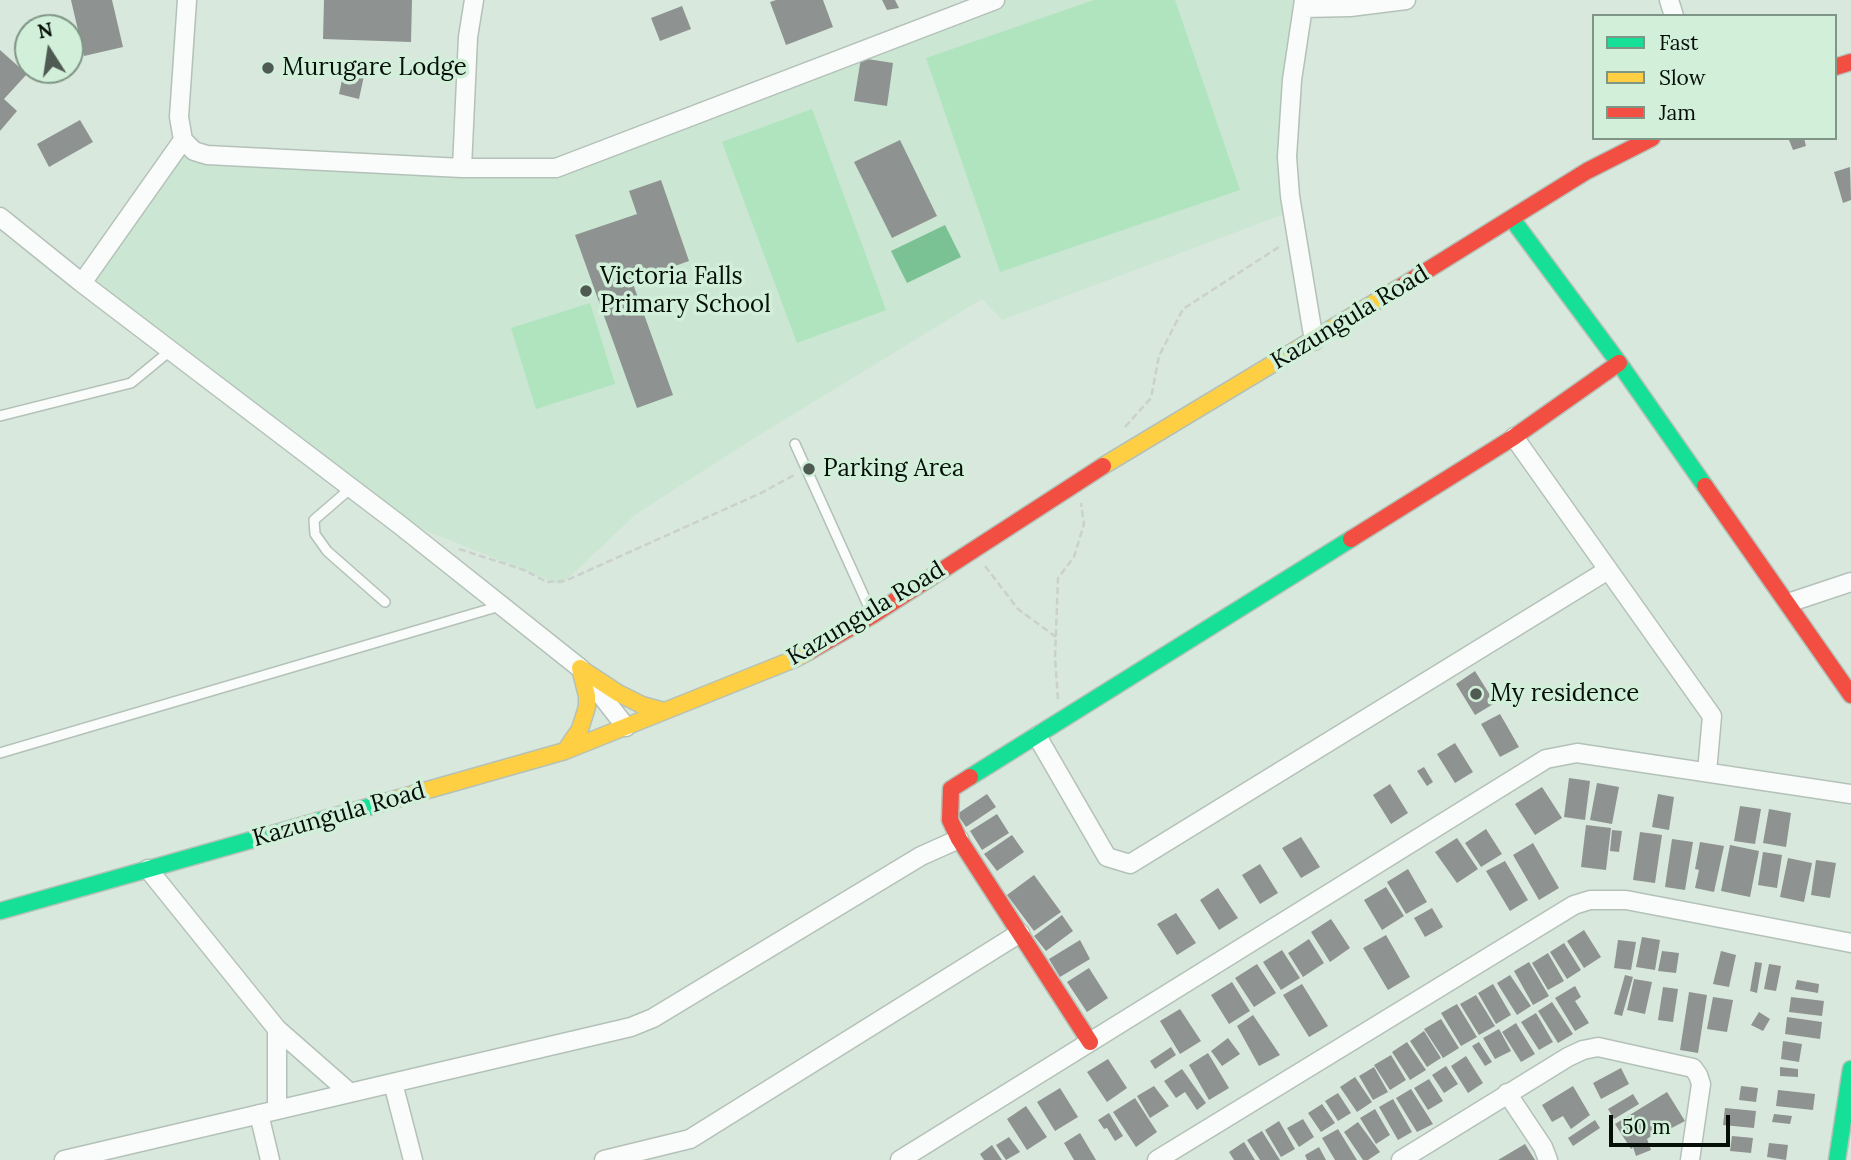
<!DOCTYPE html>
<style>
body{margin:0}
#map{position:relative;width:1851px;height:1160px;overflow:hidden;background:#d8e8dc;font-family:Lora,serif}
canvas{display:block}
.legend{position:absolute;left:1592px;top:14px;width:245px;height:126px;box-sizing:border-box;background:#d1efd9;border:2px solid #7f9585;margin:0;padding:9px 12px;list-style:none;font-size:21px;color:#050e07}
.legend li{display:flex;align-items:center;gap:14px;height:35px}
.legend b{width:35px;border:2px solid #7f9585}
.north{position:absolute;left:14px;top:14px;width:70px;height:70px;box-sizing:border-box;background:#d1efd9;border:2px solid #7f9585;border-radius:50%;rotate:348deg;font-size:19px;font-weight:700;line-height:28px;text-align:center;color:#050e07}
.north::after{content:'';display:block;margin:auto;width:24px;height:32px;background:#4f5a52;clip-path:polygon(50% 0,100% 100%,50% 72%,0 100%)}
.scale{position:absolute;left:1609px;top:1115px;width:121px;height:32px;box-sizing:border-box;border:4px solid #050e07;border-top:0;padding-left:9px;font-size:21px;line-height:24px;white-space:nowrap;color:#050e07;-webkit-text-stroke:5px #d1efd9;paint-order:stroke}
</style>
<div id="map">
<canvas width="1851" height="1160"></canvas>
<ul class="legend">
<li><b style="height:9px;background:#16e098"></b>Fast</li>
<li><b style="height:9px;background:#ffcf43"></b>Slow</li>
<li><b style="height:9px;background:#f24e42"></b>Jam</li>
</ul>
<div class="north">N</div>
<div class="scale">50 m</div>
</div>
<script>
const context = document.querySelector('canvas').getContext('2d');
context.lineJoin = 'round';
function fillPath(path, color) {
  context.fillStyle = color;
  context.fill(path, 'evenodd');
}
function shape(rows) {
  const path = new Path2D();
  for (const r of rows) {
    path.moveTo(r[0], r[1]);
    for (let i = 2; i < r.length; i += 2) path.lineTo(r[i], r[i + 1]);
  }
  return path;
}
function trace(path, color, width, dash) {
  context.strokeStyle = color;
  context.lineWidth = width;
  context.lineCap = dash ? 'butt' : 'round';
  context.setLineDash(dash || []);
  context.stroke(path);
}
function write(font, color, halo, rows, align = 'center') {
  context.font = font + ' Lora,serif';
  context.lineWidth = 7;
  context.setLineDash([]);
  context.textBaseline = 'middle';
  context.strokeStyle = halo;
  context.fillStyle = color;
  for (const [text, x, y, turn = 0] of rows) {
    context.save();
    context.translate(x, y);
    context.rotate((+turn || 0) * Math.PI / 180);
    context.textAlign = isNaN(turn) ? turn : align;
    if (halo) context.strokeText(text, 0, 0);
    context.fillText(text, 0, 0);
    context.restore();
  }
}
fillPath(shape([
 [995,0,1304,0,1292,211,1002,320,982,299,756,437,636,514,561,585,427,531,379,506,82,283,183,140,194,151,540,169]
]), '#cbe6d2');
fillPath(shape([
 [1094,0,1175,0,1240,190,1000,272,926,58],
 [812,109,886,310,797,343,722,142],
 [590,303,615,384,536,409,511,328]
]), '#afe4bf');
fillPath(shape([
 [945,225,961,257,907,283,891,251]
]), '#7ac294');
fillPath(shape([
 [71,0,112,0,123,47,84,56],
 [324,0,412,0,411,42,323,39],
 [776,0,823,0,833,27,786,45,770,2],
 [882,0,895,0,899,8,887,10],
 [682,6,691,29,660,41,651,18],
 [0,50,27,74,4,99,17,111,0,131],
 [861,58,893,63,887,106,854,101],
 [345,66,365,71,359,99,339,94],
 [80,120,93,142,49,167,37,144],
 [1796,138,1804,138,1806,146,1793,150,1789,140],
 [900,140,937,216,892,238,854,162],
 [1850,167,1851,200,1843,203,1834,172],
 [661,180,689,261,632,281,673,395,637,408,575,235,637,214,629,191],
 [1475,671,1495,703,1475,715,1456,684],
 [1500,714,1519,747,1500,757,1481,724],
 [1455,743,1473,772,1455,783,1437,754],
 [1424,767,1433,782,1427,786,1417,771],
 [1569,778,1590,781,1585,820,1564,817],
 [1597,783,1619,787,1612,824,1590,820],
 [1390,784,1408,813,1391,824,1373,795],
 [1542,787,1562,818,1535,835,1515,804],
 [987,794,996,807,966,827,957,814],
 [1658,794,1674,797,1669,830,1652,827],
 [1740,806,1761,809,1755,844,1734,841],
 [1769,809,1791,813,1786,847,1763,843],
 [997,814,1009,833,982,850,970,831],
 [1586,825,1611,828,1606,870,1581,867],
 [1486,829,1502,854,1481,867,1465,843],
 [1612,830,1622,831,1619,852,1610,851],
 [1640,832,1662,835,1655,883,1633,880],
 [1012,835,1024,852,997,871,984,854],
 [1301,837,1320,867,1301,878,1282,848],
 [1457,838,1478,869,1457,883,1435,852],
 [1672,839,1693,842,1685,890,1665,887],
 [1700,842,1724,846,1714,892,1695,888,1699,870,1695,869],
 [1533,843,1559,888,1539,900,1513,855],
 [1730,845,1759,851,1750,897,1721,891],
 [1763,852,1782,855,1777,888,1758,885],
 [1788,858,1812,863,1804,902,1780,897],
 [1816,860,1836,863,1830,898,1811,895],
 [1505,861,1528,900,1510,911,1486,871],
 [1260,864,1278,893,1260,904,1242,875],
 [1408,869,1427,902,1406,914,1387,882],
 [1034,875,1061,912,1034,931,1007,895],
 [1386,887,1404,916,1382,930,1364,900],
 [1218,888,1238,918,1219,930,1200,900],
 [1432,908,1443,927,1425,937,1414,918],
 [1176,913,1196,943,1177,955,1157,924],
 [1062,915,1073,931,1046,951,1034,936],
 [1331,919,1350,948,1330,962,1311,932],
 [1584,930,1601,957,1584,968,1567,941],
 [1386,935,1410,977,1388,990,1363,948],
 [1642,937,1660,940,1655,970,1636,967],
 [1309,939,1324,963,1303,977,1288,953],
 [1080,940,1090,959,1060,977,1049,959],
 [1618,940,1636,942,1631,970,1614,968],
 [1564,943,1581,970,1567,979,1550,952],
 [1282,950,1300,978,1281,990,1263,962],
 [1662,951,1679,953,1676,973,1658,971],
 [1721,951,1736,955,1729,987,1713,984],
 [1548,953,1564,981,1548,990,1532,963],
 [1529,962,1549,996,1533,1005,1514,971],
 [1755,962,1762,963,1757,993,1750,991],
 [1257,964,1276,993,1254,1007,1235,978],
 [1769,964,1781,966,1776,991,1764,989],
 [1089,968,1108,998,1087,1012,1067,982],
 [1510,975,1531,1006,1517,1015,1497,983],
 [1625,975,1633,977,1622,1016,1614,1014],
 [1634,979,1652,982,1645,1014,1627,1010],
 [1797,980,1819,984,1818,993,1795,989],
 [1232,982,1250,1011,1229,1024,1211,995],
 [1302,984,1328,1026,1309,1037,1283,995],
 [1493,984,1511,1015,1496,1024,1478,993],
 [1575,986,1581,997,1575,1001,1589,1023,1575,1031,1555,998],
 [1663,987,1678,989,1673,1022,1658,1020],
 [1689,992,1707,995,1698,1053,1680,1050],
 [1476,995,1495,1026,1479,1035,1460,1004],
 [1713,997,1733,1000,1727,1032,1707,1029],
 [1791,997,1824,1001,1822,1016,1789,1012],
 [1552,1002,1573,1034,1558,1043,1538,1011],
 [1457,1004,1477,1037,1461,1046,1441,1013],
 [1180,1009,1201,1041,1180,1054,1160,1021],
 [1759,1012,1770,1019,1763,1031,1751,1025],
 [1536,1013,1553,1042,1539,1050,1521,1022],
 [1253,1015,1280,1055,1259,1066,1237,1026],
 [1787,1017,1822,1022,1820,1039,1785,1034],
 [1441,1019,1459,1048,1443,1058,1424,1029],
 [1516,1023,1535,1054,1521,1062,1502,1032],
 [1499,1029,1511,1051,1495,1059,1483,1038],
 [1424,1031,1441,1058,1427,1067,1410,1041],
 [1228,1038,1240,1054,1222,1066,1211,1051],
 [1783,1041,1802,1044,1799,1062,1781,1059],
 [1407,1042,1426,1070,1410,1080,1392,1052],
 [1479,1042,1492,1062,1485,1066,1472,1046],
 [1171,1047,1176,1055,1155,1069,1150,1061],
 [1208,1053,1229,1088,1209,1100,1189,1065],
 [1391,1055,1406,1080,1390,1090,1374,1065],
 [1466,1056,1483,1083,1468,1093,1451,1066],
 [1108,1059,1127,1088,1107,1102,1087,1072],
 [1446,1066,1458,1084,1444,1093,1432,1075],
 [1374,1067,1388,1092,1373,1100,1359,1076],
 [1780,1067,1798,1069,1798,1077,1780,1076],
 [1621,1068,1629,1084,1601,1099,1593,1083],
 [1182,1069,1206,1103,1197,1110,1185,1092,1176,1098,1164,1081],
 [1355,1077,1372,1102,1357,1112,1340,1087],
 [1429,1079,1443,1101,1428,1110,1414,1088],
 [1154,1086,1169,1106,1150,1118,1137,1096],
 [1573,1086,1590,1115,1571,1129,1563,1116,1552,1122,1542,1105],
 [1741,1086,1758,1088,1756,1102,1739,1100],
 [1060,1088,1078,1117,1055,1131,1037,1102],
 [1411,1089,1433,1124,1417,1132,1396,1098],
 [1778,1090,1815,1094,1813,1110,1776,1106],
 [1667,1092,1685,1121,1664,1132,1661,1129,1647,1139,1651,1150,1636,1156,1633,1147,1631,1149,1615,1124],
 [1338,1093,1351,1113,1338,1121,1325,1101],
 [1633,1094,1639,1104,1614,1119,1608,1109],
 [1135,1098,1157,1132,1136,1147,1113,1112],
 [1393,1099,1412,1132,1398,1140,1379,1107],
 [1322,1104,1335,1123,1321,1132,1308,1113],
 [1026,1106,1047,1137,1027,1150,1007,1119],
 [1725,1108,1756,1111,1754,1128,1723,1125],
 [1375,1109,1390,1135,1376,1144,1360,1118],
 [1109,1113,1123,1136,1115,1141,1107,1128,1104,1129,1098,1120],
 [1774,1114,1792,1116,1790,1124,1772,1122],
 [1303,1119,1314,1137,1299,1147,1287,1128],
 [1595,1120,1600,1128,1573,1146,1568,1138],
 [1279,1121,1295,1149,1281,1157,1265,1130],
 [1358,1122,1380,1152,1368,1160,1363,1160,1344,1132],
 [1338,1129,1357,1160,1335,1160,1322,1138],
 [1262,1131,1280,1160,1260,1160,1247,1140],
 [1080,1133,1096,1160,1074,1160,1064,1143],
 [1732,1136,1753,1138,1751,1153,1730,1151],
 [1009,1137,1020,1152,1006,1160,996,1145],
 [1244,1142,1255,1160,1234,1160,1229,1152],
 [1769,1143,1788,1145,1786,1160,1767,1157],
 [1525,1144,1535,1160,1498,1160],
 [992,1145,1002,1160,984,1160,980,1154],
 [1319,1147,1326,1160,1307,1160,1305,1155]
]), '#8e9291');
const lane = shape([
 [0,416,131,383,171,350],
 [795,444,872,614],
 [351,488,314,520,315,534,327,551,385,602],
 [0,753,500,606]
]);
const street = shape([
 [1304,0,1292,80,1287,157,1290,196,1314,341],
 [1669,0,1674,16],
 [1303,8,1350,7,1406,0],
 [183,140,194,151,207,155,462,168,556,168,995,0],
 [462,168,468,37,474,0],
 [0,217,82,283,400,525,580,668,626,727],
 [82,283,183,140,179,117,187,0],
 [1514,437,1712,716,1707,772],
 [1788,603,1851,582],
 [1037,736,1107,857,1130,864,1608,570],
 [148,869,277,1029,350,1093],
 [277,1029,277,1110],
 [393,1083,413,1160],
 [1507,1093,1543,1147,1548,1160],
 [259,1114,270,1160],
 [64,1160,631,1027,653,1018,921,856,959,839],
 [604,1160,690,1139,1020,933],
 [900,1160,1546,759,1577,753,1851,794],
 [1157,1160,1574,905,1590,900,1626,900,1851,943],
 [1401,1160,1568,1057,1583,1050,1598,1047,1684,1066,1693,1068,1698,1075,1701,1084,1690,1160]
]);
const fast = shape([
 [1512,219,1619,363,1705,486],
 [970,777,1351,539],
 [0,911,382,803],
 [1837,1160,1851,1069]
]);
const slow = shape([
 [1103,466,1402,286],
 [580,668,618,693,642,705,664,711],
 [565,751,580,729,587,707,587,696,580,668],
 [382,803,565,751,797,658,810,651]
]);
const jam = shape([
 [1835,67,1851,62],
 [1402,286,1587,171,1652,138],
 [1705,486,1851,695],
 [1351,539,1514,437,1619,363],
 [810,651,873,615,1103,466],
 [970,777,951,789,950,820,959,839,1090,1042]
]);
trace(lane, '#b4c1b8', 12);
trace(street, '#b4c1b8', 21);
trace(fast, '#b4c1b8', 19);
trace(slow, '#b4c1b8', 19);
trace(jam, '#b4c1b8', 19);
trace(shape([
 [1125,427,1151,398,1159,356,1183,309,1282,245],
 [459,549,524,570,547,582,565,581,761,493,796,474],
 [985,566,1018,609,1056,637],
 [1058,699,1055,658,1058,578,1074,557,1084,524,1081,503]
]), '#ccd0cd', 2.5, [7, 3.5]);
trace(lane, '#f9fcfa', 9);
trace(street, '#f9fcfa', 18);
trace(fast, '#16e098', 16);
trace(slow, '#ffcf43', 16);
trace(jam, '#f24e42', 16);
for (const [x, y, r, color] of [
 [268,68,7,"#4f5a52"],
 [586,291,7,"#4f5a52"],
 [809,469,7,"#4f5a52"],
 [1476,694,7,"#4f5a52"]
]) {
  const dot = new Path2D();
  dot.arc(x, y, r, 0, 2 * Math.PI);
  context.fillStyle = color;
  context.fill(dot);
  trace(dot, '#d1efd9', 2.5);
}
write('24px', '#050e07', '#d1efd9', [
 ["Murugare Lodge",282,68],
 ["Victoria Falls",600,277],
 ["Primary School",600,305],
 ["Parking Area",823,469],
 ["My residence",1490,694]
], 'left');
write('24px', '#050e07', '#d1efd9', [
 ["Kazungula Road",1350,318,-31],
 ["Kazungula Road",866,614,-31],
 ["Kazungula Road",339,815,-16]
]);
</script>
